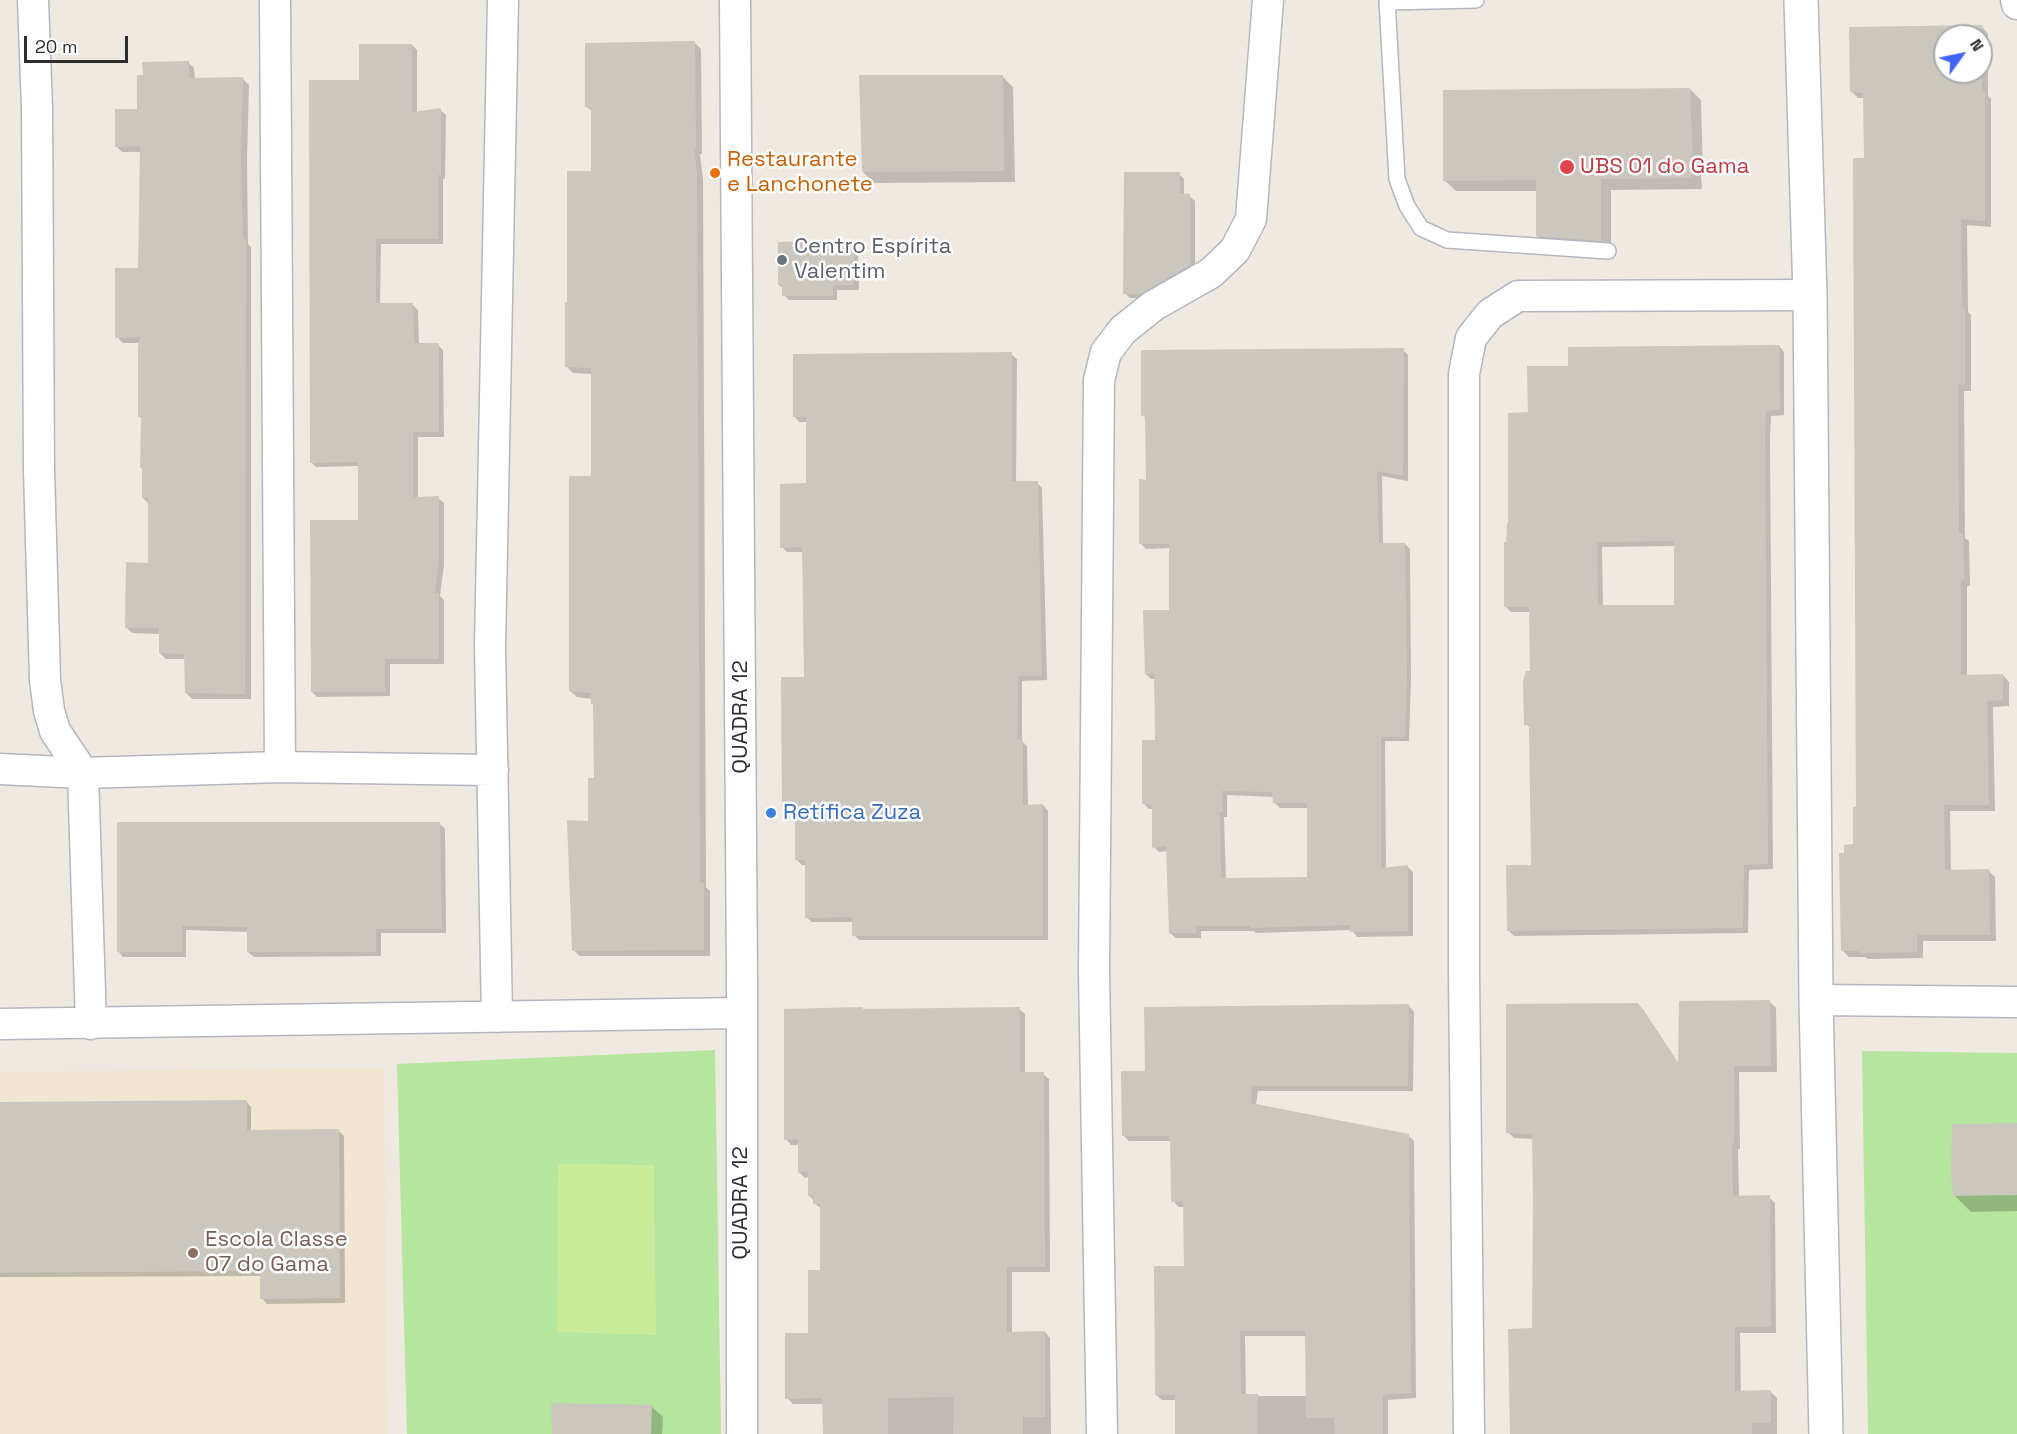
<!DOCTYPE html>
<html>
<head>
<meta charset="utf-8">
<style>
	body { margin:0 }
	#map { position:relative; width:2017px; height:1434px; overflow:hidden; background:#efe9e1; font-family:"Space Grotesk",sans-serif }
	canvas { display:block }
	.north { position:absolute; left:1933px; top:24px; width:60px; height:60px; box-sizing:border-box; background:#fff; border:2px solid #ababab; border-radius:50%; rotate:57deg; font-size:16px; font-weight:700; line-height:24px; text-align:center; color:#2e2e2e }
	.north::after { content:''; display:block; margin:auto; width:21px; height:27px; background:#4264fb; clip-path:polygon(50% 0,100% 100%,50% 72%,0 100%) }
	.scale { position:absolute; left:24px; top:36px; width:104px; height:27px; box-sizing:border-box; border:3px solid #2e2e2e; border-top:0; padding-left:8px; font-size:18px; line-height:21px; white-space:nowrap; color:#2e2e2e; -webkit-text-stroke:4px #fff; paint-order:stroke }
</style>
</head>
<body>
<div id="map">
<canvas width="2017" height="1434"></canvas>
<div class="north">N</div>
<div class="scale">20 m</div>
</div>
<script>
const g = document.querySelector('canvas').getContext('2d');
g.lineJoin = 'round';
function fill(path, color) { g.fillStyle = color; g.fill(path, 'evenodd'); }
function strokePath(path, color, width, dash) { g.strokeStyle = color; g.lineWidth = width; g.lineCap = dash ? 'butt' : 'round'; g.setLineDash(dash || []); g.stroke(path); }
function write(font, color, halo, rows, align = 'center') {
  g.font = font + ' "Space Grotesk",sans-serif'; g.lineWidth = 5; g.setLineDash([]); g.textBaseline = 'middle'; g.strokeStyle = halo; g.fillStyle = color; for (const [text, x, y, turn = 0] of rows) {
    g.save(); g.translate(x, y); g.rotate((+turn || 0) * Math.PI / 180); g.textAlign = isNaN(turn) ? turn : align; if (halo) g.strokeText(text, 0, 0); g.fillText(text, 0, 0); g.restore();
  }
}
const education = new Path2D(`
	M384 1068 387 1434H0V1072Z`);
const green = new Path2D(`
	M715 1050 721 1434H407L397 1064Z
	M1862 1051 2017 1053V1434H1868Z`);
const pitch = new Path2D(`
	M558 1164 654 1165 656 1335 557 1332Z`);
const shadow = new Path2D(`
	M1982 27 1988 34V96L1991 99V227L1967 225 1968 312 1971 315V391H1964L1965 538 1969 541 1970 586H1967V676L2003 675 2009 682V706L1993 707 1995 811H1950L1951 871H1989L1995 877 1996 941H1923V958L1868 959 1865 957H1849L1842 950 1845 855 1855 846 1858 808 1865 159V98H1858L1851 91V28ZM1945 36H1981V72H1945Z
	M695 43 701 49 702 154H700L703 180 706 887 710 891V956H580L573 950 595 780V706L592 699 577 697 570 691 593 478 592 374 573 373 566 366 569 304 593 173V112L587 107Z
	M412 45 417 50V113L440 110 446 115 445 179H443V244H381L380 305H413L418 310 419 345H438L443 350 444 437H418V498H438L444 503V565L440 596 444 600V664H390V696L317 697 312 692 359 522 360 466 316 467 311 462 361 81Z
	M188 62 194 68 195 79H243L249 85 247 159 248 244 251 247V699H192L186 693V659H166L160 653 161 634 132 633 126 627 150 564 149 504 143 498 144 470 141 468 142 419 139 416 141 343H123L117 337 140 269 142 152H122L116 146 139 111Z
	M1002 76 1013 87 1015 182 874 183 863 172Z
	M1690 89 1701 100 1703 176H1701L1702 189 1611 190V251L1548 247 1537 236V191H1456L1444 180Z
	M1179 174 1184 179V195L1189 196 1195 201V270L1147 298H1130L1125 293Z
	M822 245H853L858 250 859 290H837V300H789L784 295V289L779 285Z
	M1779 346 1784 352V415L1771 416 1770 438 1773 869 1749 870 1748 933 1514 936 1508 930 1533 867 1531 729 1526 724 1532 673 1531 612H1511L1505 606 1508 544 1529 414 1569 368ZM1676 546V606L1603 607 1602 547Z
	M1403 350 1408 355V481L1382 476 1383 544H1405L1410 549 1411 679 1409 741H1385L1386 869 1407 866 1413 872V936L1357 937 1352 930 1256 933 1254 931H1201V938H1176L1170 933 1168 851 1159 852 1154 847V809H1149L1143 803 1156 742V679H1151L1146 674 1170 611V548L1146 549 1141 544 1148 481 1147 419 1143 415ZM1227 795 1274 797 1275 803 1280 808H1309L1308 879H1226L1224 817H1227Z
	M1011 354 1017 359 1016 483H1037L1042 488 1047 680 1022 681V741L1027 746 1028 806 1043 805 1048 811V940H859L854 935V922H812L806 917V865H802L797 860 796 812H789L784 807 805 679 803 552H787L782 547 808 485 807 422H799L794 416Z
	M440 824 445 829 446 933H381V956L254 957 248 952V932L186 930V957H123L118 951Z
	M1770 1002 1776 1008 1777 1072H1739L1740 1149H1738L1739 1197H1769L1775 1203 1776 1333H1740L1741 1392 1770 1391 1777 1398V1434H1511L1533 1330 1534 1139 1514 1138 1508 1132 1638 1004 1644 1011 1679 1064Z
	M1409 1006 1414 1012 1413 1091H1258L1256 1105 1408 1135 1414 1141 1416 1398 1388 1400V1434H1177V1400H1162L1156 1395 1186 1267 1185 1207H1179L1173 1201 1172 1141H1129L1123 1135 1146 1073ZM1245 1336H1307L1308 1396H1246Z
	M1019 1009 1025 1014V1074H1043L1049 1079 1050 1272H1012V1333L1045 1332 1050 1338 1051 1434H824V1404H793L787 1398 810 1335 822 1271V1209L814 1203V1201L809 1195V1177L805 1178 800 1173 799 1145H791L786 1139Z
	M246 1101 251 1107V1132L339 1131 344 1136 345 1303 267 1304 262 1298V1276L0 1277V1103Z
	M2017 1125V1211L1971 1212 1954 1195Z
	M651 1406 663 1417 662 1434H553Z`);
const building = new Path2D(`
	M1982 25V91H1985V221L1961 219 1962 307H1965V385H1958L1959 533H1963L1964 580H1961V675L2003 674V700L1987 701 1989 805H1944L1945 870 1989 869 1990 935H1917V952L1860 953 1858 951H1841L1839 853H1844V845L1853 844V807H1856L1853 158H1864L1863 93 1850 92 1849 27ZM1945 36H1981V72H1945Z
	M695 41 696 148H694L697 172 700 883H704V950L572 951 567 820 588 821V778H594L593 704H591V693L569 691V476H591V368L565 367V302H567V171H591V108L585 107V43Z
	M359 44H412V112L441 108V175H438V239H376V303H413L414 343H439V432H413V497L439 496V559L435 593H439V659H385V692H311L310 520H358V462L310 463 309 80H359Z
	M189 61V78L243 77 241 152 243 239H246L245 694 185 693 184 654 159 653V628H125L126 562 148 563V498H142V468H140L141 417H138V347L140 337 115 338V268H138L140 146 115 147V109H137V75H143L142 62Z
	M859 75H1003L1004 171 862 172Z
	M1690 88 1693 165H1691V178L1601 179V241L1536 236V180L1443 181V90Z
	M1124 172H1180V193L1190 194V265L1141 294H1123Z
	M821 241V243L854 244V285H833V296H782V285H778V242Z
	M1779 345 1780 410 1766 411 1765 432 1768 864 1744 865 1743 928 1507 931 1506 865H1531L1529 725H1524L1523 681 1526 671H1530L1529 607H1504V542H1506L1507 523H1508V413L1528 412 1527 366H1568V347ZM1674 541V605H1598L1597 542Z
	M1404 348 1403 476 1377 471 1379 543H1405L1407 673 1405 737H1381V868L1408 865V931L1350 932V925L1250 928V926H1196V933H1169L1166 846 1152 848V805L1142 804V740H1155L1154 674H1145L1143 610H1169V544H1139V479L1146 480 1145 415 1141 416V350ZM1222 791 1272 792 1273 803H1307V877L1221 878 1220 812H1223Z
	M1012 352V481H1038L1042 676H1018L1017 740H1023V805L1043 804V936H852V917L805 918V860H795V808H782L781 677H804L802 547 780 548V484L806 483V417H793V354Z
	M117 822H440L442 929H376V952H247V927L182 926V952H117Z
	M1770 1000 1771 1066H1734V1143H1732L1733 1196 1770 1195 1771 1327H1735V1391L1771 1390V1423H1752V1434H1510L1508 1329 1532 1328 1533 1197 1532 1134 1506 1133V1004L1638 1003 1678 1063 1679 1001Z
	M1409 1004 1408 1086H1252L1251 1103 1409 1134 1411 1393 1383 1395V1434H1334V1418H1306L1305 1331H1240L1241 1394H1258V1434H1175V1395H1155L1154 1266H1184L1183 1201 1171 1202 1170 1136H1122L1121 1071H1145L1144 1007Z
	M863 1007V1009L1020 1007V1072H1044L1045 1267H1007V1332L1045 1331V1417H1023V1434H953L954 1397 888 1398V1434H823L822 1398 785 1399V1333H808V1270H820V1204H813V1196H808V1171L798 1173V1139L784 1140V1009Z
	M247 1100V1130L339 1129 340 1298 260 1299V1271L0 1273V1102Z
	M2017 1123V1195L1953 1196 1951 1173 1952 1124Z
	M551 1403 652 1405 651 1434H552Z`);
const lane = new Path2D(`
	M1387 0 1397 179 1407 206 1421 228 1447 240 1608 251
	M1387 2 1476 0`);
const street = new Path2D(`
	M33 0 37 108 39 470 45 680 49 711 55 731 83 773 91 1024
	M275 0 280 767
	M735 0 742 979V1434
	M2016 0 2017 4
	M0 769 83 773 280 767 493 770
	M1816 1000 2017 1002
	M497 1017 490 647 503 0
	M0 1024 741 1013
	M1102 1434 1094 971 1099 380 1106 352 1123 330 1153 306 1211 273 1235 250 1251 219 1268 0
	M1469 1434 1464 973V374L1471 338 1490 314 1518 296 1810 295`);
const secondary = new Path2D(`
	M1801 0 1810 295 1816 1000 1826 1434`);
const markers = [
	[1567,167,8,"#e0444e"],
	[715,173,6,"#e8710a"],
	[782,260,6,"#6b7280"],
	[771,813,6,"#3f7fe0"],
	[193,1253,6,"#8d6e63"]
];
const foodNames = [
	["Restaurante",727,160],
	["e Lanchonete",727,185]
];
const healthNames = [
	["UBS 01 do Gama",1580,167]
];
const worshipNames = [
	["Centro Espírita",794,247],
	["Valentim",794,272]
];
const streetNames = [
	["QUADRA 12",741,717,-90],
	["QUADRA 12",741,1203,-90]
];
const shopNames = [
	["Retífica Zuza",783,813]
];
const educationNames = [
	["Escola Classe",205,1240],
	["07 do Gama",205,1265]
];
fill(education, '#f0e6d1');
fill(green, '#b6e59e');
fill(pitch, '#c9ec9a');
fill(shadow, '#0003');
fill(building, '#cbc7bf');
strokePath(lane, '#b4b7c1', 18);
strokePath(street, '#b4b7c1', 33);
strokePath(secondary, '#b4b7c1', 36);
strokePath(lane, '#fff', 15);
strokePath(street, '#fff', 30);
strokePath(secondary, '#fff', 33);
for (const [x, y, r, color] of markers) { const dot = new Path2D(); dot.arc(x, y, r, 0, 2 * Math.PI); g.fillStyle = color; g.fill(dot); strokePath(dot, '#fff', 2); }
write('22px', '#c56008', '#fff', foodNames, 'left');
write('22px', '#be3a42', '#fff', healthNames, 'left');
write('22px', '#5b616d', '#fff', worshipNames, 'left');
write('22px', '#2e2e2e', '#fff', streetNames);
write('22px', '#366cbe', '#fff', shopNames, 'left');
write('22px', '#785e54', '#fff', educationNames, 'left');
</script>
</body>
</html>
